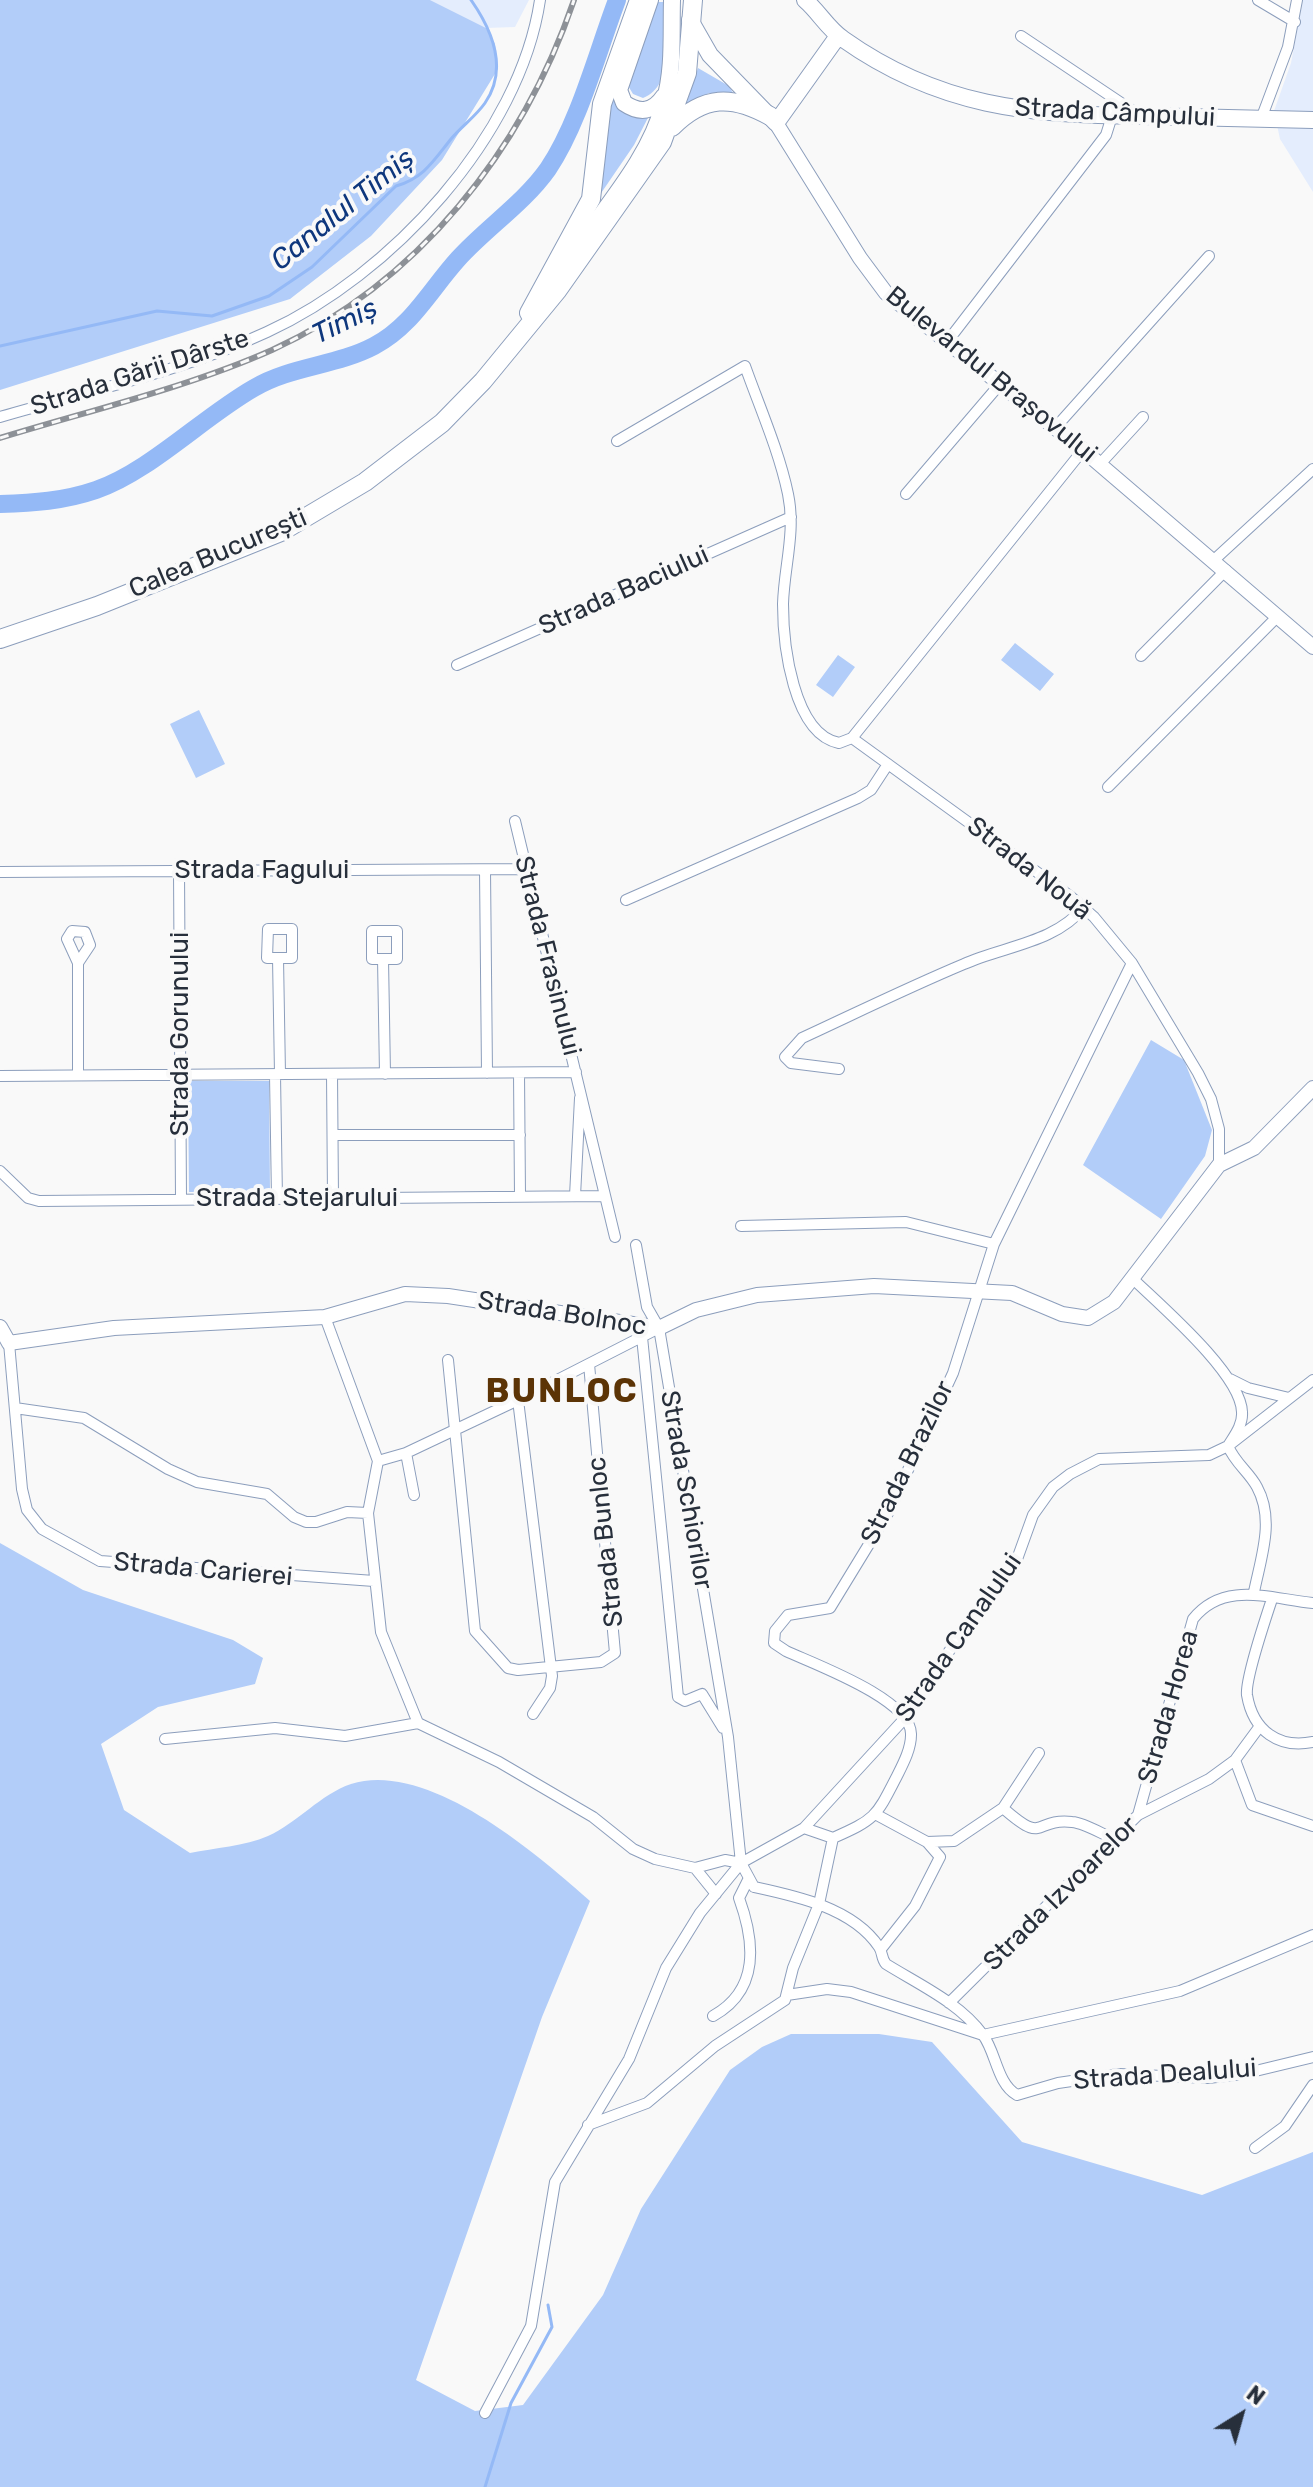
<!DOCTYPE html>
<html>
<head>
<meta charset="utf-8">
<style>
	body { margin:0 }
	#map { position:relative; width:1313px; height:2487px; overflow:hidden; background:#f9f9f9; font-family:Rubik,sans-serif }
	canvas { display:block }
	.north { position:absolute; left:1201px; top:2375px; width:80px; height:80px; -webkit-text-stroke:6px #f9f9f9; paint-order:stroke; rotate:37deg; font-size:22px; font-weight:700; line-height:32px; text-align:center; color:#272f3b }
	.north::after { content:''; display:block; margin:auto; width:28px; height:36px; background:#272f3b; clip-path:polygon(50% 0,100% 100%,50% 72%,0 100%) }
</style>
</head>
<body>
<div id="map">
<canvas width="1313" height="2487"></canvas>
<div class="north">N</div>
</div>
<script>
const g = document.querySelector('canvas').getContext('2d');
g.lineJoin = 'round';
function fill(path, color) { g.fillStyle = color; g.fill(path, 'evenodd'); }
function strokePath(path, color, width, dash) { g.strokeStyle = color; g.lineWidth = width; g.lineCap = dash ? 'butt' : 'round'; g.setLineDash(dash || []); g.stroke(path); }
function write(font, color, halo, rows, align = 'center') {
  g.font = font + ' Rubik,sans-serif'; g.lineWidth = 8; g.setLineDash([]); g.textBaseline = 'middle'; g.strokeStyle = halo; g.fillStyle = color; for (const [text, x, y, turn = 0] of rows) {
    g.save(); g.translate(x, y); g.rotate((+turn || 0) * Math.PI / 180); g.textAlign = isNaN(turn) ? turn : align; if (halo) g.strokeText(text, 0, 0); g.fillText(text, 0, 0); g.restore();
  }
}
const built = new Path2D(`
	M430 0H529L515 27 486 28Z
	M1303 0H1313V192L1280 139 1274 111 1291 63Z`);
const green = new Path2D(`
	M0 0H430L486 28 495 44 498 69 442 160 371 236 290 299 0 390Z
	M657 2H664C666 29 676 86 643 98L633 94 627 84Z
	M698 68 729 86 733 93H709L686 105Z
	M612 92 652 110 634 145 595 202Z
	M1015 643 1054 674 1040 691 1001 660Z
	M838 655 855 667 833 697 816 685Z
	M199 710 225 764 196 778 170 724Z
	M1151 1040 1184 1060 1212 1130 1205 1156 1161 1219 1083 1165Z
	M188 1081H269L270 1192H189Z
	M0 1543 83 1590 233 1640 263 1658 255 1684 158 1707 101 1744 124 1810 190 1853C214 1848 245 1846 268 1836 297 1823 321 1794 351 1784 428 1760 536 1853 590 1901L542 2017 416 2380 475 2411 523 2405 603 2295 641 2209 730 2070 762 2047 791 2034H879L932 2042 1022 2142 1202 2195 1313 2152V2487H0Z`);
const stream = new Path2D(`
	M0 346 157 311 212 316 269 296 312 267 396 186C424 178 434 160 451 139 462 126 476 116 485 103 509 68 492 30 471 0
	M485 2487 511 2403 552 2327 548 2305`);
const river = new Path2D(`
	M0 504C33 503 64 501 96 490 149 472 203 417 254 388 291 366 336 366 374 346 412 326 430 290 458 259 486 228 524 203 548 169 579 123 597 53 617 0`);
const street = new Path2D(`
	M1258 0 1295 22
	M1021 36 1139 115
	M1261 119 1288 47 1297 0
	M947 342 1106 135 1112 116
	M0 417C89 391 183 371 267 332 390 276 520 136 540 0
	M1055 428 1209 256
	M617 441 745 366C760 408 779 451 788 494 796 532 784 567 783 604 783 644 793 734 839 743L852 738 1083 450
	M1100 464 1143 417
	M906 494 1000 384
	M1214 560 1313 469
	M1141 656 1226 570
	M457 665 791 517
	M852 738 1070 896 1094 917 1132 963 1198 1073 1211 1099 1219 1129V1165
	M1108 787 1278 616
	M515 821 615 1237
	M179 870 181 1199
	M485 870 487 1073
	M0 872 524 869
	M626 900 858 798 871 790 888 764
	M278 958H267L268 929H292V958H278L280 1074
	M383 959H372V931H397V959H383L385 1074
	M78 963 67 939 72 931 85 932 90 945 78 963V1075
	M839 1069 791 1063 785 1057 802 1038C856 1013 909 987 964 964 1004 946 1055 943 1084 907
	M519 1073 520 1196
	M332 1074 333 1198
	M275 1075 277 1199
	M0 1076 576 1072
	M333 1135H520
	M0 1171 28 1198 39 1201 605 1196
	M575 1196 580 1098
	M741 1226 906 1222 994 1244
	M636 1245 647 1307 659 1328 728 1737 741 1863 754 1887C796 1896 853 1908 879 1947 883 1953 881 1958 886 1964 918 1984 960 2003 983 2035 996 2052 997 2084 1017 2095L1058 2083 1119 2074 1208 2078 1243 2074 1313 2057
	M1132 1278C1160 1305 1241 1374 1242 1412 1243 1425 1234 1436 1228 1446 1235 1463 1249 1472 1257 1487 1275 1520 1261 1557 1254 1592
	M325 1317 378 1461
	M642 1337 678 1697 685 1701 702 1694 723 1728
	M9 1343 22 1489 27 1510 42 1529 100 1561 374 1581
	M448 1360 475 1631 508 1668 518 1670 601 1662 615 1653 589 1364
	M1230 1379 1248 1388 1289 1398
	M518 1400 552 1676 550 1688 533 1714
	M15 1408 84 1418 168 1469 197 1482 267 1494 294 1517 306 1522H316L347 1512 368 1513
	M406 1453 414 1495
	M378 1461 368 1513 381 1632 418 1723 499 1762 593 1817 633 1849 655 1859 695 1868 725 1860 741 1863
	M378 1461 406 1453 518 1400 659 1328
	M1272 1599C1266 1617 1245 1680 1247 1695 1253 1731 1279 1749 1313 1742
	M165 1739 275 1728 345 1736 418 1723
	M1235 1760 1252 1805 1313 1826
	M1003 1808 1039 1753
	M877 1815 927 1842 940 1857 915 1906 881 1949
	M1138 1815 1193 1619C1224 1580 1271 1599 1313 1603
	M804 1828 833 1838C876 1819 876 1817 897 1776 903 1764 911 1749 911 1735 913 1700 814 1664 786 1651L774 1643 775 1631 788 1615 830 1608 888 1513 953 1373 994 1244 1132 963
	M927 1842 954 1841 1003 1808C1046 1846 1032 1818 1072 1822 1085 1823 1102 1834 1114 1839
	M695 1868 716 1894
	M787 1995 827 1989 851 1992 983 2035 1180 1991 1313 1935
	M949 2003 1138 1815 1209 1779 1235 1760 1260 1726
	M713 2016C760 1990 755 1942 739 1898L748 1880
	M588 2125 647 2103 715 2046 785 2000 793 1968 819 1904 833 1838
	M1255 2148 1285 2126 1313 2085
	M485 2413 531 2326 555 2182 629 2059 666 1968 700 1913 741 1863 804 1828 906 1717 967 1624 1016 1562 1033 1515 1053 1487 1070 1474 1099 1459 1209 1455 1228 1446 1313 1380`);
const secondary = new Path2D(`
	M776 123 860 258 886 293 1083 450 1313 647
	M0 1327 9 1343 114 1328 325 1317 405 1294 448 1296 659 1328 696 1310 757 1295 874 1286 1012 1293 1062 1314 1088 1318 1114 1302 1219 1165 1254 1148 1313 1088`);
const primary = new Path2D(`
	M650 0 619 90 624 103C640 114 653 112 664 96
	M805 0C819 12 828 29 843 39 939 107 1029 115 1143 116 1200 117 1256 119 1313 120
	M690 20 710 55 776 123 838 36
	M569 260C601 211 649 161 664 103 674 69 671 35 672 0`);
const highway = new Path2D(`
	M672 127C704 95 732 95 770 116
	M529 313 591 199 602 104 639 0
	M0 639 97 606 281 532 365 482 442 423 483 381 557 291 662 142 687 73 693 0`);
const rail = new Path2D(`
	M0 438C88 411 189 387 272 350 418 283 523 150 574 0`);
const streetNames = [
	["Strada Câmpului",1115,113,3],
	["Strada Gării Dârste",140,373,-18],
	["Bulevardul Brașovului",991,375,39],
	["Calea București",218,554,-23],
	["Strada Baciului",624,591,-24],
	["Strada Nouă",1029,869,38],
	["Strada Fagului",262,870],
	["Strada Frasinului",547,956,76],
	["Strada Gorunului",180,1034,-90],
	["Strada Stejarului",297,1198],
	["Strada Bolnoc",562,1314,9],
	["Strada Brazilor",908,1463,-64],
	["Strada Schiorilor",686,1490,80],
	["Strada Bunloc",606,1542,-96],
	["Strada Carierei",203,1570,5],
	["Strada Canalului",959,1638,-55],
	["Strada Horea",1169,1707,-74],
	["Strada Izvoarelor",1061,1894,-45],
	["Strada Dealului",1165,2075,-4]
];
const waterNames = [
	["Canalul Timiș",343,210,-39],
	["Timiș",345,322,-26]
];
const districtNames = [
	["BUNLOC",562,1392]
];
fill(built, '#e4edfd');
fill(green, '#b2cdf9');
strokePath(stream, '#94b9f6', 3);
strokePath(river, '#94b9f6', 18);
strokePath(street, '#8c9ebc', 12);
strokePath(secondary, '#8c9ebc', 16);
strokePath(primary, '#8c9ebc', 18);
strokePath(highway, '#8c9ebc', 20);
strokePath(street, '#fff', 10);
strokePath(secondary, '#fff', 14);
strokePath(primary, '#fff', 16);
strokePath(highway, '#fff', 18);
strokePath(rail, '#8d9197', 6);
strokePath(rail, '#f9f9f9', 3, [9]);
write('26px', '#272f3b', '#f9f9f9', streetNames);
write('italic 28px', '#0e377d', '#f9f9f9', waterNames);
g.letterSpacing = '2px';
write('bold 34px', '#5c3406', '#f9f9f9', districtNames);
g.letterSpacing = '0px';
</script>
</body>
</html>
